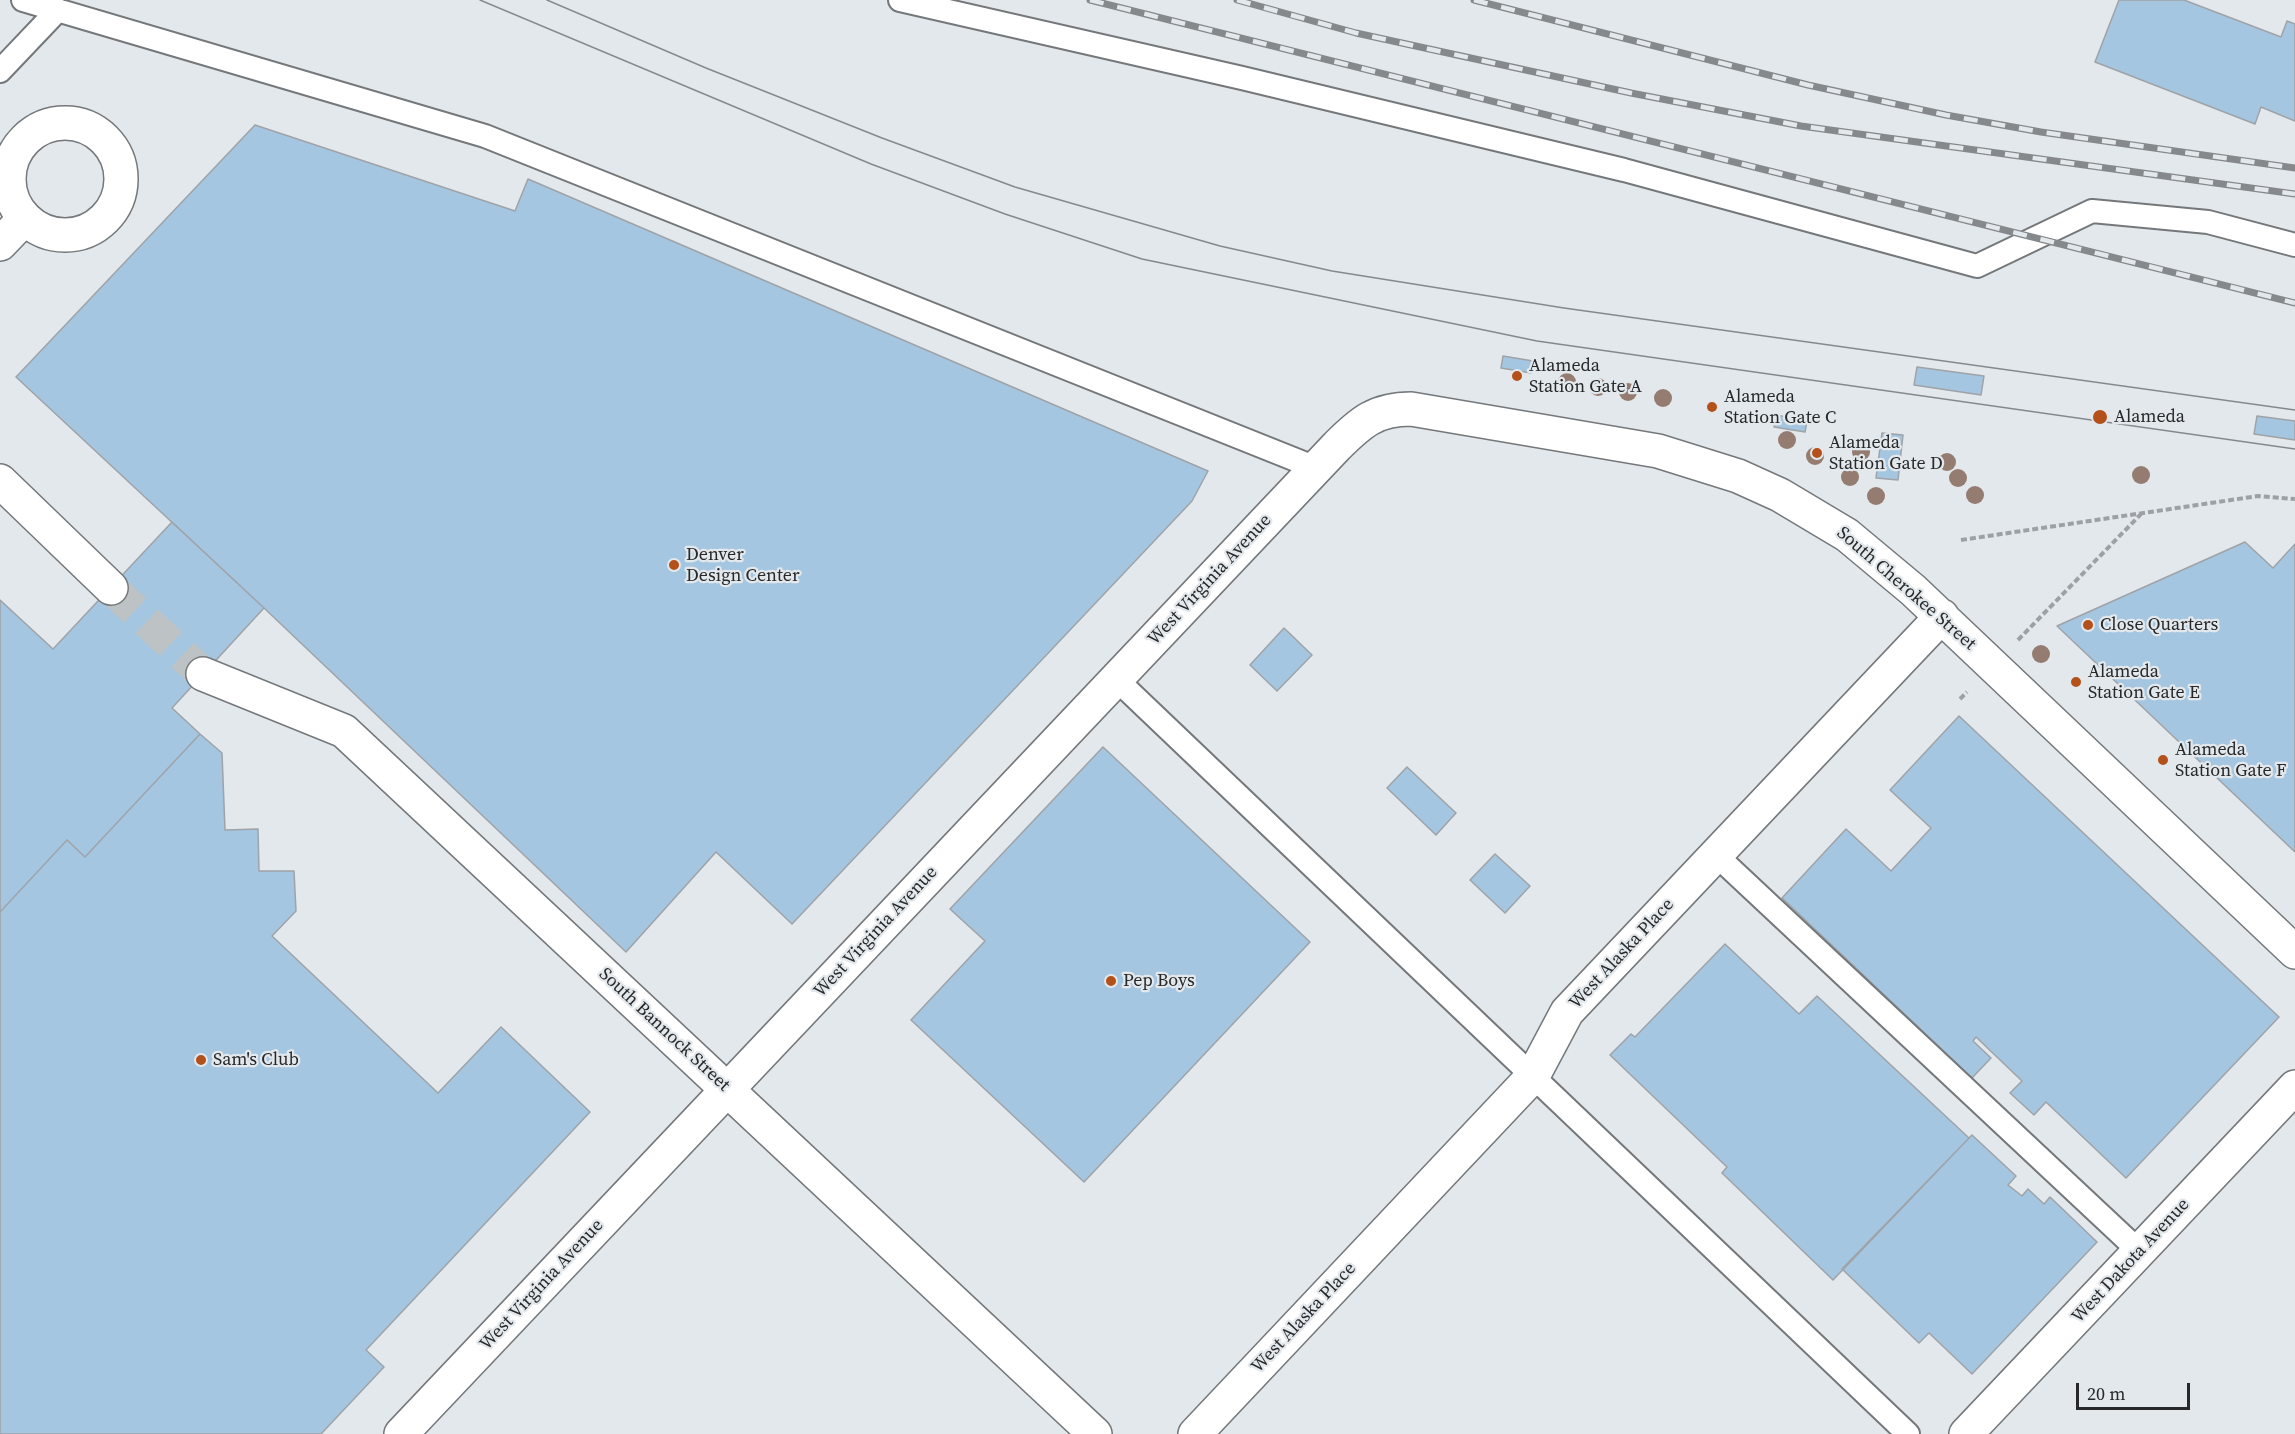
<!DOCTYPE html>
<html>
<head>
<meta charset="utf-8">
<style>
	body { margin:0 }
	#map { position:relative; width:2295px; height:1434px; overflow:hidden; background:#e3e8ec; font-family:"Source Serif 4",serif }
	canvas { display:block }
	.scale { position:absolute; left:2076px; top:1383px; width:114px; height:27px; box-sizing:border-box; border:3px solid #26282a; border-top:0; padding-left:8px; font-size:18px; line-height:21px; white-space:nowrap; color:#26282a; -webkit-text-stroke:4px #e3e8ec; paint-order:stroke }
</style>
</head>
<body>
<div id="map">
<canvas width="2295" height="1434"></canvas>
<div class="scale">20 m</div>
</div>
<script>
const g = document.querySelector('canvas').getContext('2d');
g.lineJoin = 'round';
function fill(path, color) { g.fillStyle = color; g.fill(path, 'evenodd'); }
function strokePath(path, color, width, dash) { g.strokeStyle = color; g.lineWidth = width; g.lineCap = dash ? 'butt' : 'round'; g.setLineDash(dash || []); g.stroke(path); }
function write(font, color, halo, rows, align = 'center') {
  g.font = font + ' "Source Serif 4",serif'; g.lineWidth = 4.5; g.setLineDash([]); g.textBaseline = 'middle'; g.strokeStyle = halo; g.fillStyle = color; for (const [text, x, y, turn = 0] of rows) {
    g.save(); g.translate(x, y); g.rotate((+turn || 0) * Math.PI / 180); g.textAlign = isNaN(turn) ? turn : align; if (halo) g.strokeText(text, 0, 0); g.fillText(text, 0, 0); g.restore();
  }
}
const building = new Path2D(`
	M2119 0H2184L2281 37 2287 21 2295 24V121L2261 107 2255 124 2095 62Z
	M255 125 515 211 528 179 1208 471 1192 501 792 924 716 852 626 952 264 608 16 377Z
	M1503 356 1533 361 1531 373 1501 368Z
	M1917 367 1984 376 1981 395 1914 385Z
	M1776 415 1807 421 1805 432 1774 427Z
	M2257 416 2295 421V440L2254 434Z
	M1882 433 1903 435 1898 480 1876 478Z
	M172 522 264 608 172 708 200 734 85 857 67 840 0 912V600L53 649Z
	M2245 542 2273 568 2295 544V852L2057 626Z
	M1284 628 1312 655 1277 691 1250 665Z
	M1959 716 2279 1017 2126 1178 2046 1102 2034 1115 2010 1093 2022 1081 1976 1037 1973 1041 1991 1058 1972 1078 1782 898 1846 829 1891 871 1931 828 1890 790Z
	M200 734 222 753 225 830 258 829 259 871H294L296 911 272 936 438 1093 501 1027 590 1112 366 1350 384 1367 321 1434H0V912L67 840 85 857Z
	M1103 747 1310 942 1084 1182 911 1020 985 941 950 909Z
	M1407 767 1456 813 1436 835 1387 788Z
	M1495 854 1530 886 1505 913 1470 880Z
	M1725 944 1799 1014 1817 996 1969 1138 1833 1280 1722 1173 1727 1167 1610 1055 1631 1034 1635 1037Z
	M1972 1135 2016 1176 2008 1185 2022 1196 2028 1189 2044 1204 2050 1197 2097 1242 1972 1374 1929 1333 1919 1343 1842 1269Z`);
const streetTunnel = new Path2D(`
	M111 588 203 674`);
const path = new Path2D(`
	M1961 540 2258 496 2295 499
	M2018 640 2142 513
	M1960 699 1967 692`);
const lane = new Path2D(`
	M23 0 485 136 1316 468
	M900 0 1242 78 1624 170 1977 266 2092 211 2208 222 2295 245
	M0 71 58 10
	M1116 679 1908 1434
	M1716 855 2139 1251`);
const street = new Path2D(`
	M9 179a56 56 0 1 1 112 0a56 56 0 1 1-112 0Z
	M0 244 24 219
	M0 481 111 588
	M203 674 344 731 1095 1434
	M401 1434 1337 446C1361 422 1376 409 1411 409L1658 451 1738 476 1780 495 1847 535 1913 590 2295 952
	M1195 1434 1533 1076 1567 1012 1942 616
	M1966 1434 2295 1087`);
const tram = new Path2D(`
	M480 0 871 164 1005 214 1142 259 1537 341 2295 449
	M547 0 706 68 882 138 1015 187 1220 246 1332 271 1564 308 2295 410`);
const rail = new Path2D(`
	M1090 0 2295 303
	M1237 0 1356 33 1631 93 1801 126 2295 194
	M1474 0 1808 85 1946 115 2041 132 2295 168`);
const trees = [
	[1567,382],
	[1598,387],
	[1628,392],
	[1663,398],
	[1787,440],
	[1861,452],
	[1815,456],
	[1947,462],
	[2141,475],
	[1850,477],
	[1958,478],
	[1975,495],
	[1876,496],
	[2041,654]
];
const markers = [
	[1517,376,6,"#b45019"],
	[1712,407,6,"#b45019"],
	[2100,417,8,"#b45019"],
	[1817,453,6,"#b45019"],
	[674,565,6,"#b45019"],
	[2088,625,6,"#b45019"],
	[2076,682,6,"#b45019"],
	[2163,760,6,"#b45019"],
	[1111,981,6,"#b45019"],
	[201,1060,6,"#b45019"]
];
const poiNames = [
	["Alameda",1529,366],
	["Station Gate A",1529,387],
	["Alameda",1724,397],
	["Station Gate C",1724,418],
	["Alameda",2114,417],
	["Alameda",1829,443],
	["Station Gate D",1829,464],
	["Denver",686,555],
	["Design Center",686,576],
	["Close Quarters",2100,625],
	["Alameda",2088,672],
	["Station Gate E",2088,693],
	["Alameda",2175,750],
	["Station Gate F",2175,771],
	["Pep Boys",1123,981],
	["Sam's Club",213,1060]
];
const streetNames = [
	["West Virginia Avenue",1210,580,-47],
	["South Cherokee Street",1906,589,41],
	["West Virginia Avenue",876,932,-47],
	["West Alaska Place",1622,954,-47],
	["South Bannock Street",664,1030,43],
	["West Dakota Avenue",2131,1261,-47],
	["West Virginia Avenue",542,1285,-47],
	["West Alaska Place",1304,1318,-47]
];
fill(building, '#a5c6e1');
strokePath(building, '#9fa3a7', 1.5);
strokePath(streetTunnel, '#bdc2c5', 33, [33, 16]);
strokePath(lane, '#74787b', 26);
strokePath(street, '#74787b', 36);
strokePath(path, '#9da1a4', 4, [6, 3]);
strokePath(lane, '#fff', 22);
strokePath(street, '#fff', 33);
strokePath(tram, '#86898c', 1.5);
strokePath(rail, '#86898c', 7);
strokePath(rail, '#e3e8ec', 4.5, [14]);
g.fillStyle = '#957c70';
for (const [x, y] of trees) { g.beginPath(); g.arc(x, y, 9, 0, 2 * Math.PI); g.fill(); }
for (const [x, y, r, color] of markers) { const dot = new Path2D(); dot.arc(x, y, r, 0, 2 * Math.PI); g.fillStyle = color; g.fill(dot); strokePath(dot, '#e3e8ec', 2); }
write('18px', '#26282a', '#e3e8ec', poiNames, 'left');
write('18px', '#26282a', '#e3e8ec', streetNames);
</script>
</body>
</html>
